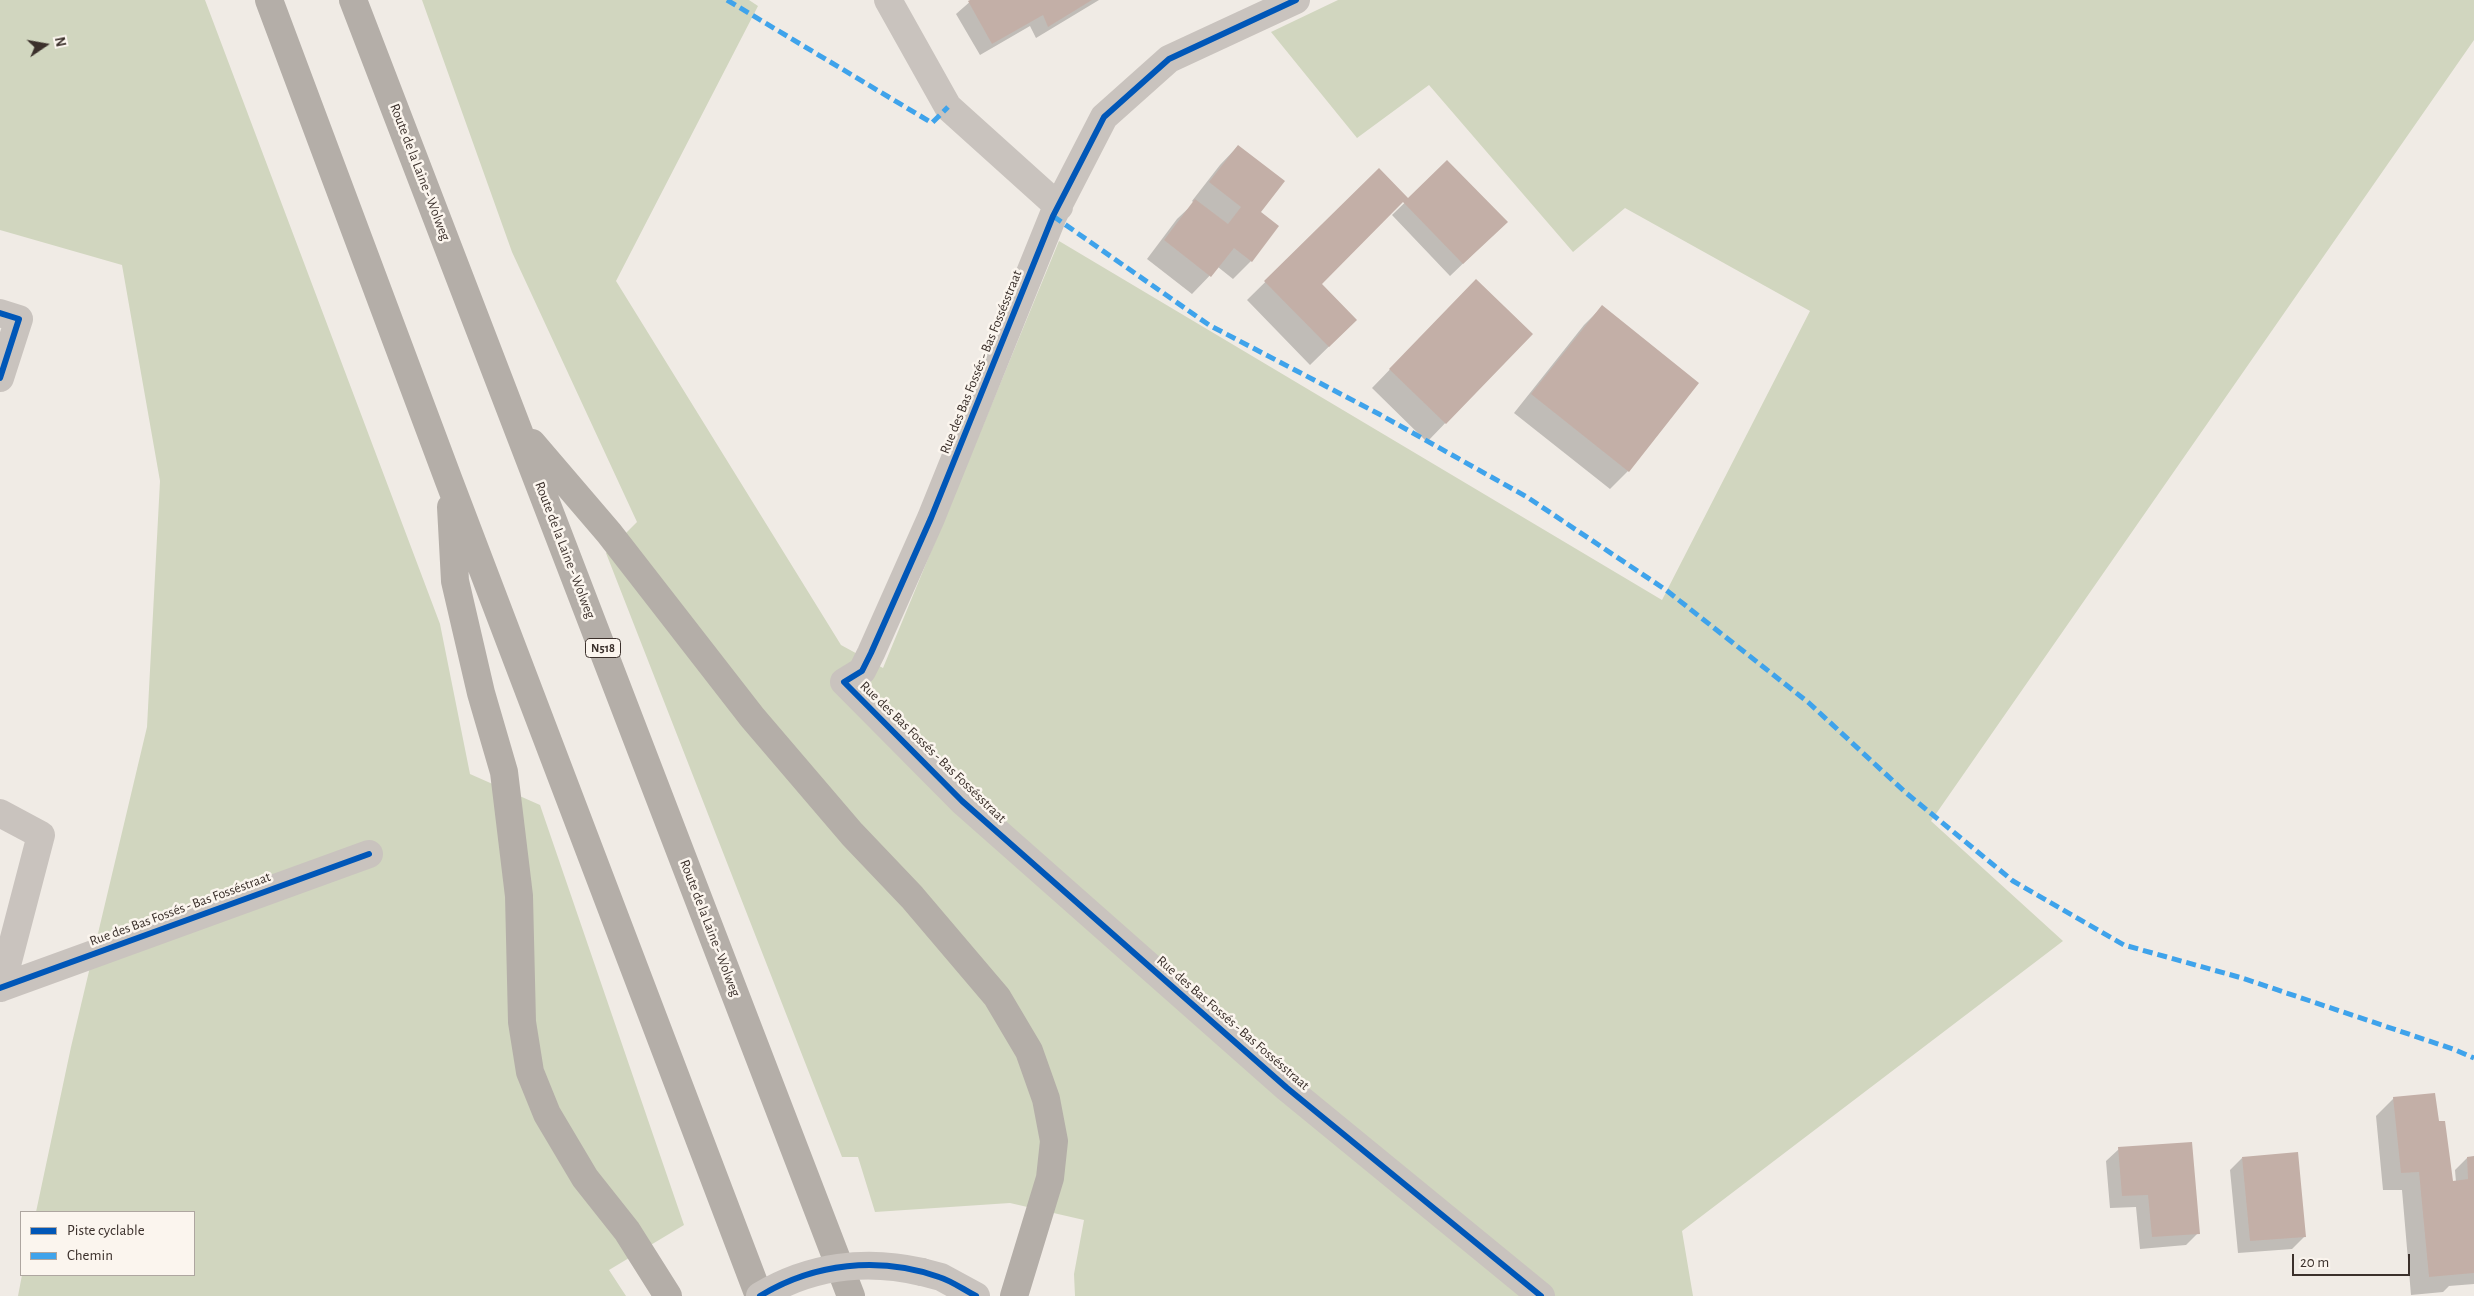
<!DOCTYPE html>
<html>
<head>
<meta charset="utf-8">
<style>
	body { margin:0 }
	#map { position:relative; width:2474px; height:1296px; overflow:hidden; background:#f0ebe5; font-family:"Alegreya Sans",sans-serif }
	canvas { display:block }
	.legend { position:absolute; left:20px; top:1211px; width:175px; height:65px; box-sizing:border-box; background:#fbf5ee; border:1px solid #aea6a0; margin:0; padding:6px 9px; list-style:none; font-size:15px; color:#3b302b }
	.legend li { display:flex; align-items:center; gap:10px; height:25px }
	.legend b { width:25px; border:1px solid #aea6a0 }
	.north { position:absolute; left:20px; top:20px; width:50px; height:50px; -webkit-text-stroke:4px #fbf5ee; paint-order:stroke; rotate:78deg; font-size:14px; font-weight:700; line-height:20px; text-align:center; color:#3b302b }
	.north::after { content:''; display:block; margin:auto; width:18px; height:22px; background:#3b302b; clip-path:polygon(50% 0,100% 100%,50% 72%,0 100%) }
	.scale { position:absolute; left:2292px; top:1254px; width:118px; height:22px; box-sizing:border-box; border:2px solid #3b302b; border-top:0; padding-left:6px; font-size:15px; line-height:18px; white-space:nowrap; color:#3b302b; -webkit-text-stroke:4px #fbf5ee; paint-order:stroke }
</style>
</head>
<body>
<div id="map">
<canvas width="2474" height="1296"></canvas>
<ul class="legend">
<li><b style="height:6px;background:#0057b8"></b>Piste cyclable</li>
<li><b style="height:6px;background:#3fa3eb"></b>Chemin</li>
</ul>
<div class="north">N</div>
<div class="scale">20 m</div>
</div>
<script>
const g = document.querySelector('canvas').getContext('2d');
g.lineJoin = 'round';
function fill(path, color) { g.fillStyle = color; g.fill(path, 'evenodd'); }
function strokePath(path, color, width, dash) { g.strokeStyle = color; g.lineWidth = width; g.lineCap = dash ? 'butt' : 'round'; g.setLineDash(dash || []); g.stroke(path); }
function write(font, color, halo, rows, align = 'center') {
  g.font = font + ' "Alegreya Sans",sans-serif'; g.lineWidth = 5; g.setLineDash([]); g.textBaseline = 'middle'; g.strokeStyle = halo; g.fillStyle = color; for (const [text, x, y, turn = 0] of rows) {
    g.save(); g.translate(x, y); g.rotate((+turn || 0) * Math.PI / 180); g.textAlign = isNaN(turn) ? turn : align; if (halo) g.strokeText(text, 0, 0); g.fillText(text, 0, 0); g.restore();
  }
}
const green = new Path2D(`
	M0 0H205L440 624 470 774 540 805 684 1225 609 1270 626 1296H18L22 1275H194V1212H36L71 1047 147 727 160 481 122 265 0 230Z
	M422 0H749L758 6 616 281 841 645 883 668 1059 241 1662 600 1810 311 1625 208 1573 252 1429 85 1357 138 1271 32 1338 0H2474V40L1931 821 2063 941 1682 1231 1693 1296H1075L1074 1274 1084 1220 1010 1203 875 1212 858 1157H842L606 553 637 522 512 252Z`);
const shadow = new Path2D(`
	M972 0H1099L1036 38 1030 26 980 55 956 14Z
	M1238 146 1251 261 1233 279 1218 267 1192 294 1147 259 1177 219 1194 203 1192 201 1220 165Z
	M1447 162 1494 234 1450 276 1392 215Z
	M1379 170 1320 284 1356 320 1310 365 1247 300Z
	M1458 299 1531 334 1427 442 1372 388Z
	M1602 307 1697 383 1628 471 1610 489 1514 413 1584 325Z
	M2394 1098 2438 1123 2451 1184 2456 1182 2455 1170 2467 1158 2474 1157V1284L2449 1286 2443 1292 2411 1295 2402 1190H2383L2376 1116Z
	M2119 1149 2198 1233 2186 1245 2140 1249 2136 1207 2110 1208 2106 1161Z
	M2242 1158 2305 1236 2292 1249 2238 1253 2230 1170Z`);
const building = new Path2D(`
	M970 0H1092L1048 27 1043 15 992 44 968 1Z
	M1238 145 1285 181 1261 212 1279 226 1252 262 1234 248 1211 277 1164 240 1195 199 1228 224 1241 207 1209 182Z
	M1447 160 1508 222 1463 264 1403 202 1322 284 1357 320 1329 347 1264 281 1379 168 1408 198Z
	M1476 279 1533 334 1446 424 1389 369Z
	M1602 305 1699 383 1629 472 1531 394Z
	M2435 1093 2439 1121H2445L2453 1181 2468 1179 2467 1157 2474 1156V1273L2429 1277 2419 1172 2401 1173 2393 1097Z
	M2192 1142 2200 1234 2152 1237 2148 1195 2122 1196 2118 1147Z
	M2298 1152 2306 1237 2250 1241 2242 1157Z`);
const minor = new Path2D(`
	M888 0 948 107 1059 207
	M1296 0 1169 59 1104 117 1053 216 931 518 871 653 862 671 844 682 962 801 1287 1088 1541 1296
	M0 313 19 319 0 378
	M0 813 41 835 1 988
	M0 988 369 854`);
const tertiary = new Path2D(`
	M922 1272 941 1277 976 1296`);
const trunk = new Path2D(`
	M269 0 449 481 759 1296
	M353 0 851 1296
	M532 443 609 533 752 717 852 834 912 897 997 997 1029 1051 1046 1099 1054 1141 1050 1178 1014 1296
	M451 507 455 581 481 693 504 772 519 896 522 1022 530 1072 547 1114 585 1178 627 1231 668 1296`);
const tertiaryBridge = new Path2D(`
	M760 1296C810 1266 866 1259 922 1272`);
const quiet = new Path2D(`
	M727 0 932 123 948 107
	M1053 216 1209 325 1379 414 1527 497 1666 590 1809 703 1905 792 2013 881 2124 945 2242 978 2453 1049 2474 1058`);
const cycleway = new Path2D(`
	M1296 0 1169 59 1104 117 1053 216 931 518 871 653 862 671 844 682 962 801 1287 1088 1541 1296
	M0 313 19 319 0 378
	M0 988 369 854
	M760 1296C814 1263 879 1256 939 1277 952 1281 964 1290 976 1296`);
const shields = [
	[603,648,35]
];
const shieldNames = [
	["N518",603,648]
];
const streetNames = [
	["Route de la Laine - Wolweg",420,172,69],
	["Rue des Bas Fossés - Bas Fossésstraat",981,362,-68],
	["Route de la Laine - Wolweg",565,550,69],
	["Rue des Bas Fossés - Bas Fossésstraat",933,752,44],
	["Rue des Bas Fossés - Bas Fosséstraat",180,909,-20],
	["Route de la Laine - Wolweg",710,928,69],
	["Rue des Bas Fossés - Bas Fossésstraat",1233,1023,41]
];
fill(green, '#d1d6bf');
fill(shadow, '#0003');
fill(building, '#c3afa7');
strokePath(minor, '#c9c3be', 28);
strokePath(tertiary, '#c9c3be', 28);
strokePath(trunk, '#b4aea8', 28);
strokePath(tertiaryBridge, '#c9c3be', 28);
strokePath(quiet, '#3fa3eb', 5, [10, 5]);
strokePath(cycleway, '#0057b8', 6);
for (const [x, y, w] of shields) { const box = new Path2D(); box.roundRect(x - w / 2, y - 9.5, w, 19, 4); g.fillStyle = '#fbf5ee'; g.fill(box); strokePath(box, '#3b302b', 1); }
write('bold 12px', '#3b302b', null, shieldNames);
write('14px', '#3b302b', '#fbf5ee', streetNames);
</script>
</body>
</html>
